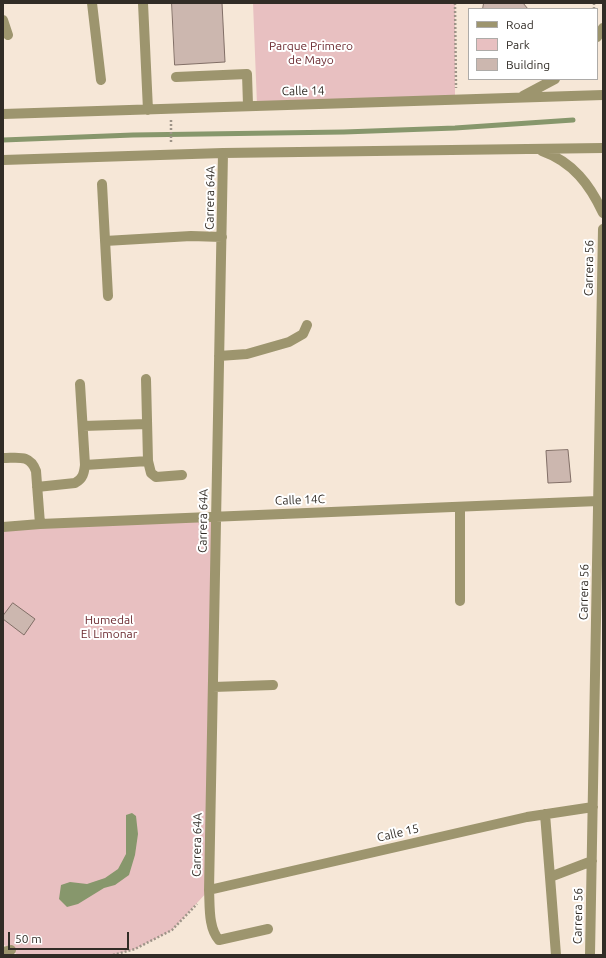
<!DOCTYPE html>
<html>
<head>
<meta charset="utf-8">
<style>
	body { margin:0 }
	#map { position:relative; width:606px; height:958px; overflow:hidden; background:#f6e7d7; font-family:Ubuntu,sans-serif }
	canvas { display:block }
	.frame { position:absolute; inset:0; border:4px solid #312c26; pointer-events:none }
	.legend { position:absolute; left:468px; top:8px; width:130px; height:72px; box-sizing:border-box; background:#fff; border:1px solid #adaba8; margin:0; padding:5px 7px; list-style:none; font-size:12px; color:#312c26 }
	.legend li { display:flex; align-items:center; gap:8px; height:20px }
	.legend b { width:20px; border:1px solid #adaba8 }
	.scale { position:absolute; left:8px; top:932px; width:121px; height:18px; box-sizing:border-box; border:2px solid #312c26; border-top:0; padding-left:5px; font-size:12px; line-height:14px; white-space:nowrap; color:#312c26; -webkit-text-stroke:3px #fff; paint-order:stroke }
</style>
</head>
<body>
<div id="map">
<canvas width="606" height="958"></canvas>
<div class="frame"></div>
<ul class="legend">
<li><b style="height:5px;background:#9d956e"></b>Road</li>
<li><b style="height:11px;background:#e8c0c1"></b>Park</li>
<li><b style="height:11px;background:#ccb7af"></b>Building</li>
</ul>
<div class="scale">50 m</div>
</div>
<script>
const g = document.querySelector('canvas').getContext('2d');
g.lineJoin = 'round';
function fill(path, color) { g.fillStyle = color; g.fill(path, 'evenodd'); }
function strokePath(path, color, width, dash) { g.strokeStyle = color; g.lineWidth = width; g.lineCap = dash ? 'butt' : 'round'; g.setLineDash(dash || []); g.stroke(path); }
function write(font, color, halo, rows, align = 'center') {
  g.font = font + ' Ubuntu,sans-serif'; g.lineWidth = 4; g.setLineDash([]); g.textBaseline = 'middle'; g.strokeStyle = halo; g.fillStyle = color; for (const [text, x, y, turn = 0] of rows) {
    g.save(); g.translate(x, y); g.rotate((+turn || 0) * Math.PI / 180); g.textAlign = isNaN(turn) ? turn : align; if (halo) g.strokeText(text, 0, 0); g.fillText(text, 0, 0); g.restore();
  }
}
const green = new Path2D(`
	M253 3H455V100L257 105Z
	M216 517 209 890 172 930 135 949 113 955H18L3 944V527Z`);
const water = new Path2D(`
	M132 813 136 816 138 834 135 855 129 875 115 885 104 888 78 904 67 907 59 899 61 885 70 882 87 884 105 878 118 869 126 854V815Z`);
const stream = new Path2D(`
	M3 140 133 135 344 132 455 128 573 120`);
const building = new Path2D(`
	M172 3H222L225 62 175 65Z
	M484 3H523L528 9H483Z
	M568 450 571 482 548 483 546 451Z
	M13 603 35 619 24 635 3 619V616Z`);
const path = new Path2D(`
	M455 3 456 88
	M594 9V3
	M171 120V143
	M113 955 135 949 172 930 197 904`);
const minor = new Path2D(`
	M92 3 101 80
	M143 3 148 110
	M3 20 8 35
	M597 37 603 28
	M176 77 247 74 248 105
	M523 96 555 79
	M3 114 603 95
	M542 151C573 162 590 185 603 213
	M223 153 209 890C210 905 208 928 219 940L268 929
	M3 160 223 153 603 148
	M102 184 108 296
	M105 241 191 236 222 237
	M219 356 247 354 289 342 303 334 307 325
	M146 379 148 461 151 473 156 477 182 475
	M83 426 147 424
	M3 458C18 458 30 454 36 471L40 524
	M85 465 148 461
	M37 487 75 483C83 479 84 473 85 465L80 384
	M3 527 40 524 598 501
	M460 601V507
	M213 687 273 685
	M545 814 550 877
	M209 890 527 817 593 807
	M3 952 11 950
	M556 955 550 877 592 861
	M590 955 603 229`);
const parkNames = [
	["Parque Primero",311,46],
	["de Mayo",311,60],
	["Humedal",109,620],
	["El Limonar",109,634]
];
const streetNames = [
	["Calle 14",303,91,-1],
	["Carrera 64A",210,198,-89],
	["Carrera 56",589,268,-89],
	["Calle 14C",300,500,-2],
	["Carrera 64A",203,521,-89],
	["Carrera 56",584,592,-89],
	["Calle 15",398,833,-13],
	["Carrera 64A",197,845,-89],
	["Carrera 56",578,916,-89]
];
fill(green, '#e8c0c1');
fill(water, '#87976c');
strokePath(stream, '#87976c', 5);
fill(building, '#ccb7af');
strokePath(building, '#816e66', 1);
strokePath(path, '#9e9488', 2.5, [2, 2]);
strokePath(minor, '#9d956e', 10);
write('12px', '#6c2b31', '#fff', parkNames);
write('12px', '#312c26', '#fff', streetNames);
</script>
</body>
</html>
